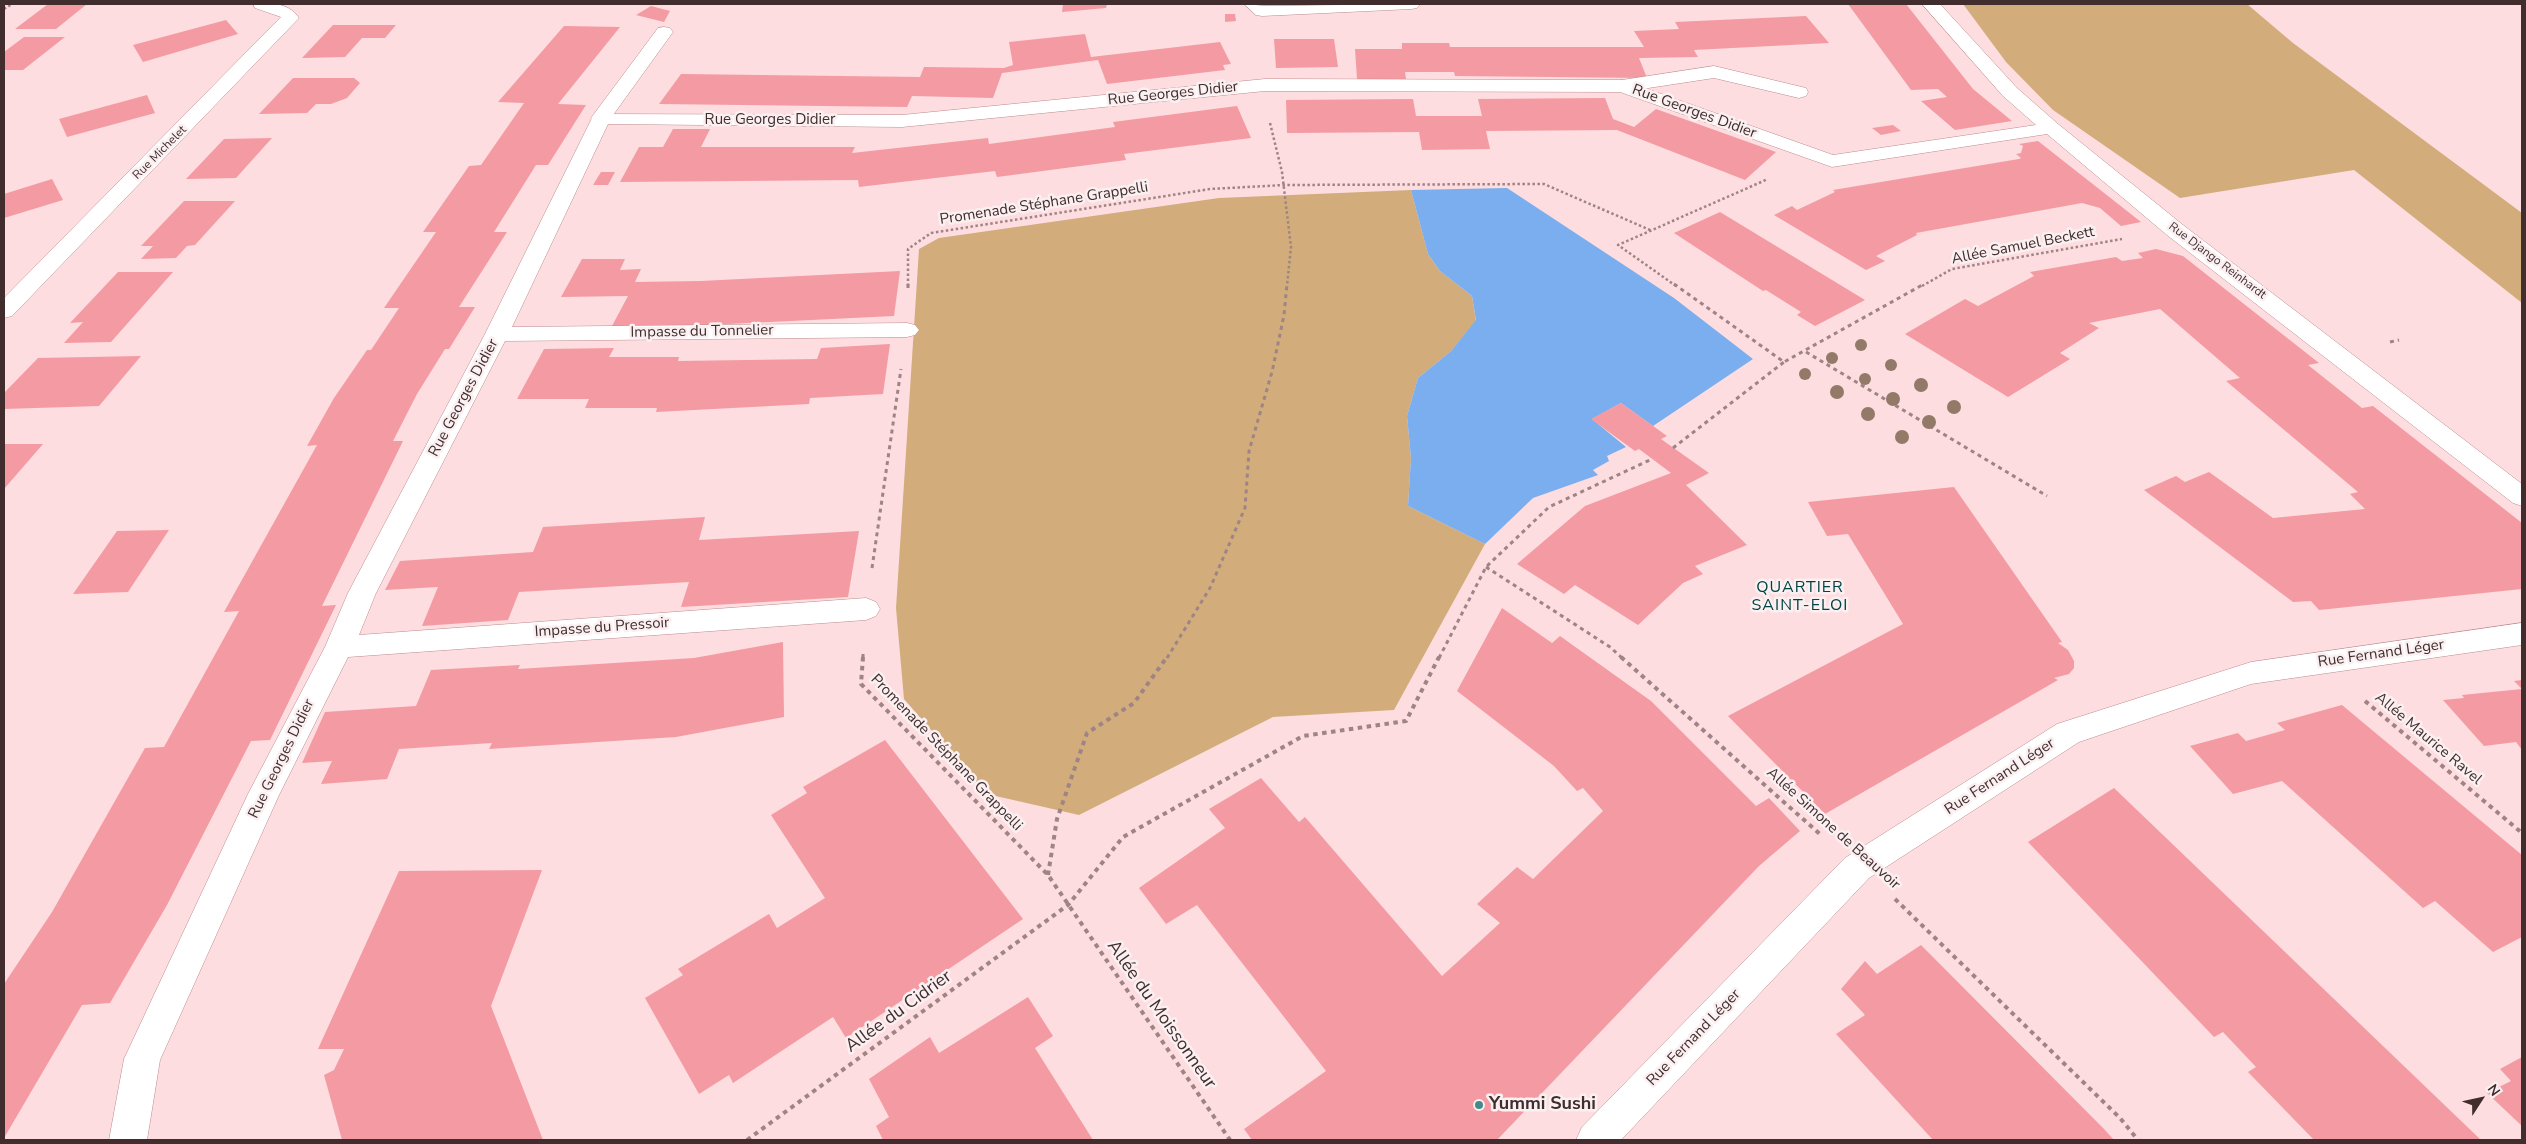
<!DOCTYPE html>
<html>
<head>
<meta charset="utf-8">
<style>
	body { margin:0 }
	#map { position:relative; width:2526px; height:1144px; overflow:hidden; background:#fddddf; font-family:"Nunito Sans",sans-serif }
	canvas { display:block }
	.frame { position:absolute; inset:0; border:5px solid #412d2e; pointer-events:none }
	.north { position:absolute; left:2456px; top:1074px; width:50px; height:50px; -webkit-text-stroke:4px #fbf0f1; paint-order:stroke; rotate:55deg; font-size:14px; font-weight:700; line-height:20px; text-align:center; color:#412d2e }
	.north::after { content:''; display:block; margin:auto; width:18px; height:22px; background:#412d2e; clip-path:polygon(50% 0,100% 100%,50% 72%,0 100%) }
</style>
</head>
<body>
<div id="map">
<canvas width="2526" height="1144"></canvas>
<div class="frame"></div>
<div class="north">N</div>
</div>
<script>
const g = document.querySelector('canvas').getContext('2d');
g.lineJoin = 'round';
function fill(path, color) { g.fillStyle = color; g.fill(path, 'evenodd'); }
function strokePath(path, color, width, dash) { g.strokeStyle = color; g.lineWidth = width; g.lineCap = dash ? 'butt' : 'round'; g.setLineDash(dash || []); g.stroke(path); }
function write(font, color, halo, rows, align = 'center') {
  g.font = font + ' "Nunito Sans",sans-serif'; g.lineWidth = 5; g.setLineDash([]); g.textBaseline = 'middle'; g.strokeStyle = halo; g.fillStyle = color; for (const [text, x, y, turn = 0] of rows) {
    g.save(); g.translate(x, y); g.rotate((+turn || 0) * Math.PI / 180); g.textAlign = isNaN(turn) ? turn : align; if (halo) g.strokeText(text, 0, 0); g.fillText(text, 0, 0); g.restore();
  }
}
const green = new Path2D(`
	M1963 4H2247L2293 43 2522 213V303L2354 170 2180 198 2053 110 2006 62Z
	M1411 190 1428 254 1440 271 1472 296 1476 321 1451 351 1418 378 1407 416 1411 458 1408 506 1485 544 1394 710 1273 717 1079 815 987 794 904 699 896 608 919 249 939 238 1219 198Z`);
const water = new Path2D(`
	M1507 188 1674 298 1753 359 1653 426 1621 403 1592 419 1626 447 1607 456 1609 461 1593 470 1598 475 1533 498 1485 544 1408 506 1411 458 1407 416 1418 378 1451 351 1476 320 1472 296 1440 271 1428 254 1411 190Z`);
const building = new Path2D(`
	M48 4H87L56 29H15Z
	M1063 4H1107L1106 8 1062 12Z
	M1848 4H1906L1973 89 2012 121 1955 130 1921 101 1947 97 1938 89 1911 90Z
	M651 6 670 11 664 22 636 15Z
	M1225 14H1235L1236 21 1225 22Z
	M1806 16 1829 43 1694 50 1698 57 1639 58 1647 78 1455 76 1454 72H1405L1406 79H1357L1355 49H1402V43H1449L1450 47H1644L1634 31 1679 29 1675 22Z
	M226 20 238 34 143 62 133 45Z
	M333 25H396L385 38H362L345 57 302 58Z
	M564 26 620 27 558 104 586 105 548 165H536L494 232H507L459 307H475L449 349H445L417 394 393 441H403L322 606 336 605 270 740 251 741 167 905 110 1003 82 1005 4 1138V984L52 912 145 748 164 747 239 611 224 612 317 445 307 446 334 398 367 350H371L399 308H384L436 232H423L469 166 481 165 524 103 498 102Z
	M1085 34 1091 57 1220 42 1231 64 1223 65 1225 70 1107 84 1098 60 1002 73 993 98 912 96 907 107 659 104 681 74 920 77 924 67 1004 68 1013 65 1009 42Z
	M24 37H65L23 70H4V52Z
	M1274 39H1334L1338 67 1276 68Z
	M293 78H354L360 83 347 98 331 104H316L307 113 259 114Z
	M147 95 155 113 67 137 59 119Z
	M1605 98 1613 119 1634 127 1656 109 1776 152 1745 180 1617 130 1486 131 1490 149 1422 150 1419 132 1287 133 1286 100 1413 99 1416 116H1482L1478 99Z
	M1237 106 1251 138 1124 154 1126 160 997 177 995 171 859 187 858 180 620 182 639 147H663L673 129H710L701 147H855L852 153 988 138 989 144 1115 127 1113 122Z
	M1893 125 1901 131 1881 135 1872 128Z
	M272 138 236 178 186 179 224 139Z
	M2038 141 2141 222 2121 226 2100 208 2082 203 1916 233 1917 235 1876 256 1885 261 1866 270 1774 215 1792 206 1797 210 1835 192 1833 190 2019 159 2021 158 2016 154 2021 153 2023 146 2019 144Z
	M601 172H615L608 185H593Z
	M52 179 63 200 4 218V194Z
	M184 201H235L195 245 187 246 176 258 141 259 153 246H141Z
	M1720 212 1865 300 1815 326 1797 315 1801 312 1766 290 1763 291 1674 233Z
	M2156 249 2183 256 2319 363 2308 365 2362 408 2373 406 2522 523V589L2319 610 2311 601 2293 602 2144 490 2176 476 2185 482 2209 472 2273 518 2365 509 2350 494 2358 492 2226 381 2240 378 2160 309 2089 323 2099 328 2060 353 2070 359 2008 397 1905 334 1965 299 1978 306 2034 276 2030 272 2116 257 2122 261 2143 258 2138 253Z
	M582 259H625L620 270 641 269 635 282 701 281 900 271 894 316 687 326H612L628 296 561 297Z
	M118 272H173L111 342 64 343 83 322 70 323Z
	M890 344 883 394 810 398 809 404 656 412 657 408H585L589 399H517L544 349 614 348 609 357H679L678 361 817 359 821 348Z
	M141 356 99 406 4 409V393L38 358Z
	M1621 403 1667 436 1661 439 1709 473 1686 485 1747 545 1695 566 1703 574 1683 583 1638 625 1575 585 1564 594 1517 564 1585 506 1671 473 1639 449 1635 451 1591 419Z
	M4 444H43L4 489Z
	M1954 487 2062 642 2058 643 2068 650 2074 661V668L2069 674 2054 678 2058 680 1825 814 1728 716 1903 624 1848 534 1827 536 1808 502Z
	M705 517 699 540 859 531 848 597 681 607 689 582 519 592 508 620 422 626 438 587 385 590 400 561 533 552 543 527Z
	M169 530 128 592 73 594 117 531Z
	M1502 608 1552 643 1560 636 1651 701 1756 806 1769 798 1800 831 1759 866 1497 1140H1252L1244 1129 1326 1071 1197 905 1166 924 1139 888 1225 828 1209 809 1261 778 1299 822 1305 817 1442 976 1500 923 1477 904 1517 867 1533 879 1603 811 1583 788 1577 791 1554 766 1457 691Z
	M783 642 784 717 676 737 489 749 492 743 399 749 387 779 321 784 332 761 302 763 325 712 416 706 431 670 520 665 518 669 694 658Z
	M2522 680V750L2516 742 2484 746 2443 700 2464 698 2462 695 2522 689 2514 681Z
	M2342 705 2522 855V937L2493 952 2435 901 2423 908 2282 781 2233 794 2190 746 2238 733 2246 741 2285 730 2277 723Z
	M885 740 1023 919 846 1038 833 1017 733 1083 729 1075 699 1094 645 998 683 975 678 969 769 914 777 928 825 898 771 815 807 793 803 787Z
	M2114 788 2481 1140H2314L2248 1072 2256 1067 2223 1032 2214 1037 2028 842Z
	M542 870 491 1006 543 1140H342L324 1075 334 1070 344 1049H318L399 871Z
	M1921 945 2104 1129 2114 1140H1933L1836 1034 1865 1015 1841 989 1865 961 1877 974Z
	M1028 997 1053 1036 1035 1048 1093 1140H883L876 1126 889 1117 869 1079 930 1037 939 1053Z
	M2522 1057V1126L2487 1093 2511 1081 2500 1069Z`);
const pathFar2 = new Path2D(`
	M4 9 12 4
	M1270 123 1282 172 1291 247 1287 286
	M908 286V249L931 233 1210 189 1284 185 1544 184 1650 230
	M1676 286 1618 245 1768 179
	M1922 286 1952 269 2122 239`);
const pathFar1 = new Path2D(`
	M908 284V291
	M1674 284 1784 362 1924 284
	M2390 342 2399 340
	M1806 352 2047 496
	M1673 448 1784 362
	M1486 567 1610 647 1622 658
	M872 568 901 369
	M863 658V652
	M1167 658 1210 588 1245 508 1249 451 1272 372 1284 315 1287 284
	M1439 658 1486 567 1549 507 1652 459`);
const path = new Path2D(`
	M863 657 861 684 1048 875 1230 1140
	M1621 657 1822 836
	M2365 701 2522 833
	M1048 875 1057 819 1087 733 1134 703 1167 657
	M1895 899 2120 1118 2138 1140
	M747 1140 1068 905 1123 837 1303 736 1406 721 1439 657`);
const lane = new Path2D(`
	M664 27 670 28 673 32 608 122H594L591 118 594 114 658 28Z
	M1714 66 1806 88 1808 92 1806 96 1799 98 1714 78 1622 92 1615 90 1613 86 1615 82 1622 80Z`);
const street = new Path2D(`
	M253 4C271 4 287 1 299 18L12 316 4 318V298L281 17 255 8Z
	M1244 4 1266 6 1420 4 1417 8 1411 9 1262 16 1256 15Z
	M1922 4H1940L2017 88 2058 124 2183 225 2522 484V506L2513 503 2167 235 2047 134 1832 167 1620 92 1265 91 902 127 608 124 512 327 907 323 915 325 919 330 915 335 907 337 505 341 376 593 359 635 866 598 876 602 880 609 876 616 866 620 348 657 279 795 160 1060 147 1140H109L124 1059 248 794 325 647 348 593 485 334 594 114 902 115 1265 79 1622 80 1833 155 2036 125 2003 96Z
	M2522 623V645L2251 684 2079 742 1869 878 1621 1140H1576L1582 1127 1845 858 2057 724 2251 662Z`);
const trees = [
	[1861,345,6],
	[1832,358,6],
	[1891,365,6],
	[1805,374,6],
	[1865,379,6],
	[1921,385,7],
	[1837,392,7],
	[1893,399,7],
	[1954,407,7],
	[1868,414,7],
	[1929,422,7],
	[1902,437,7]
];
const markers = [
	[1479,1105,5,"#438b8a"]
];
const farStreetnames = [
	["Rue Michelet",160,153,-45],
	["Rue Django Reinhardt",2217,261,37]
];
const streetNames = [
	["Rue Georges Didier",1173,94,-6],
	["Rue Georges Didier",1694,112,20],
	["Rue Georges Didier",770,120],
	["Promenade Stéphane Grappelli",1044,204,-9],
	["Allée Samuel Beckett",2023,246,-11],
	["Impasse du Tonnelier",702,332,-1],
	["Rue Georges Didier",464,398,-62],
	["Impasse du Pressoir",602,628,-4],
	["Rue Fernand Léger",2381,654,-8],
	["Allée Maurice Ravel",2428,739,40],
	["Promenade Stéphane Grappelli",946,753,46],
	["Rue Georges Didier",282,759,-64],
	["Rue Fernand Léger",2000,777,-33],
	["Allée Simone de Beauvoir",1833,829,42],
	["Rue Fernand Léger",1694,1038,-46]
];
const neighbourhoodNames = [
	["QUARTIER",1800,588],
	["SAINT-ELOI",1800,606]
];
const nearStreetnames = [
	["Allée du Cidrier",899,1012,-36],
	["Allée du Moissonneur",1161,1015,55]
];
const nearPoinames = [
	["Yummi Sushi",1489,1105]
];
fill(green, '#d2ad7b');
fill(water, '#7aaeee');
fill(building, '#f49aa2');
strokePath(lane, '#bc8b8e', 1);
strokePath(street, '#bc8b8e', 1);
strokePath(pathFar2, '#9e8485', 2.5, [2.5, 2.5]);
strokePath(pathFar1, '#9e8485', 3, [4, 4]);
strokePath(path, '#9e8485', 4, [4.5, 4.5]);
fill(lane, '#fff');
fill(street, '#fff');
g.fillStyle = '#927968';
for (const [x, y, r] of trees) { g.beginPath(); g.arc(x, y, r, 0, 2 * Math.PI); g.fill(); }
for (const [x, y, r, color] of markers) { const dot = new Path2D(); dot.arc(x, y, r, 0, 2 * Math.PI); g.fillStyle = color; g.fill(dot); strokePath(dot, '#fbf0f1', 2); }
write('12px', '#412d2e', '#fbf0f1', farStreetnames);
write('15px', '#412d2e', '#fbf0f1', streetNames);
g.letterSpacing = '1px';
write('16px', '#004242', '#fbf0f1', neighbourhoodNames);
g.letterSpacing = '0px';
write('18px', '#412d2e', '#fbf0f1', nearStreetnames);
write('bold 18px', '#412d2e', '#fbf0f1', nearPoinames, 'left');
</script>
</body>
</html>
